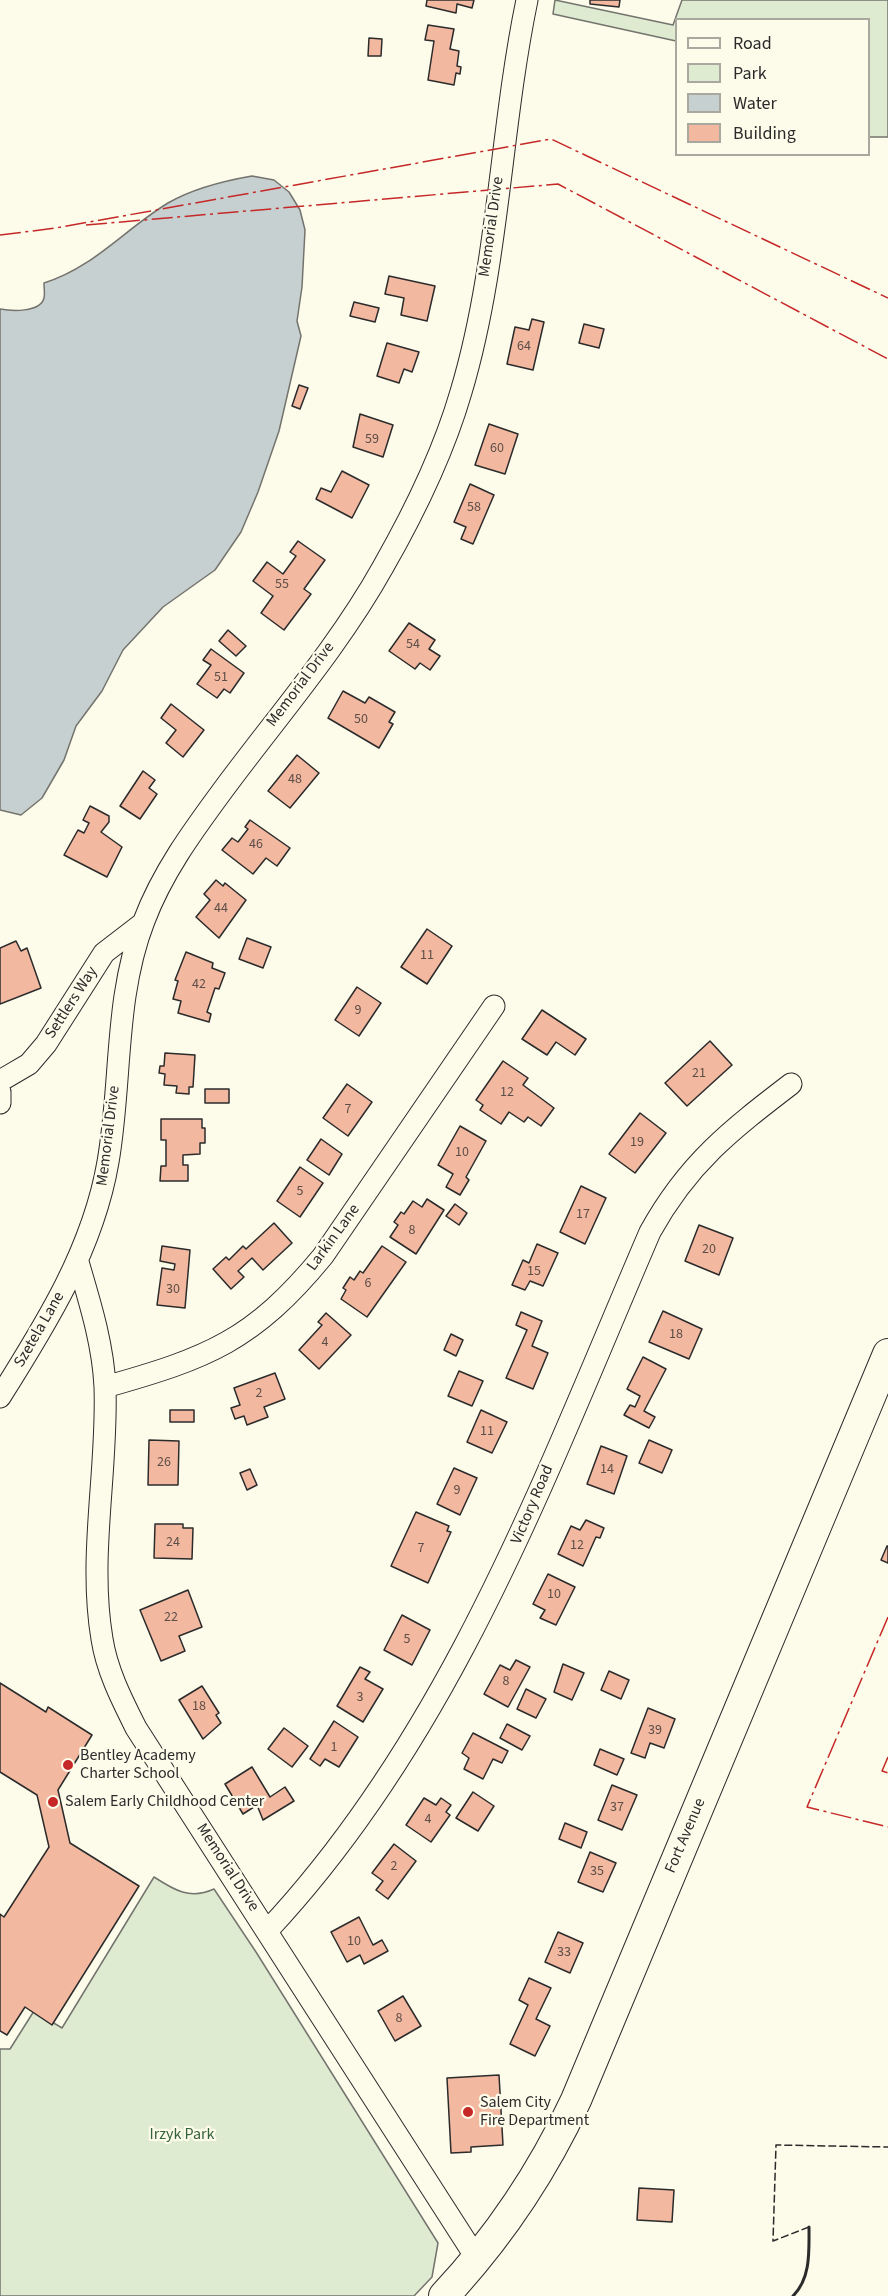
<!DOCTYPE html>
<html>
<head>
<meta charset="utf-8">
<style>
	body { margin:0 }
	#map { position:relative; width:888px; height:2296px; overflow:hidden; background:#fdfbea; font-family:"Source Sans 3",sans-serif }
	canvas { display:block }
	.legend { position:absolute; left:675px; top:18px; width:195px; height:138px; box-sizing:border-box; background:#fdfbea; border:2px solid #a9a89e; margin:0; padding:8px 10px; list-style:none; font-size:18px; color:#2b2b2b }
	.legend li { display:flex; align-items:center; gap:12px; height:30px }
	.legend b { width:30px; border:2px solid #a9a89e }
</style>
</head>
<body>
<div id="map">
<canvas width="888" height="2296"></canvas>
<ul class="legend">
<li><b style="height:8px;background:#fdfbea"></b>Road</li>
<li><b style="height:16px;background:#deebd1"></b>Park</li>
<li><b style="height:16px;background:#c7d0d0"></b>Water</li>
<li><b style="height:16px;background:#f2b8a0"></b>Building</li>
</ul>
</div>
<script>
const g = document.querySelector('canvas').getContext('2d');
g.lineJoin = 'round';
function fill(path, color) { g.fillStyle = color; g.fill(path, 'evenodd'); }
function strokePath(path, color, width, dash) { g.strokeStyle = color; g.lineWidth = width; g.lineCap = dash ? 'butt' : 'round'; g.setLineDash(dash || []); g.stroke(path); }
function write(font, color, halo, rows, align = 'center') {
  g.font = font + ' "Source Sans 3",sans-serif'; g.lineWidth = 4.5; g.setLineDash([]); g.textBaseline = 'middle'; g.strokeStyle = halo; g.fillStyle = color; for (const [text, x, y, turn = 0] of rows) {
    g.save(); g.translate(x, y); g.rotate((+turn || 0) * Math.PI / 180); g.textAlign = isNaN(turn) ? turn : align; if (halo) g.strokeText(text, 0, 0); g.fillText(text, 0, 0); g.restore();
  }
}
const green = new Path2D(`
	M555 0 673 25 682 0H888V137H869L868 20H676V41L553 14Z
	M154 1877C174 1890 190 1900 214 1889L256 1952 438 2243 432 2277 414 2296H0V2049H10L34 2011 62 2028Z`);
const water = new Path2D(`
	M252 176 274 180 289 192 300 210 305 230 302 287 297 321 301 336 279 431 258 492 241 532 215 570 163 607 123 650 102 691 76 726 64 760 42 798 21 815 0 810V309C11 311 40 313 44 298 45 294 44 288 44 283 93 268 125 229 168 203 194 188 223 181 252 176Z`);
const building = new Path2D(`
	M427 0H474L472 8 457 4 456 13 426 6Z
	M590 0H620L619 7 590 4Z
	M428 25 454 29 450 49 459 51 457 66 461 67 460 74 456 73 454 85 428 80 434 41 425 40Z
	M369 38 382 39 381 56H368Z
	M389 276 435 286 427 321 401 315 404 298 385 294Z
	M354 302 379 308 375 322 350 316Z
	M532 319 544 322 533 370 507 364 515 327 529 330Z
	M584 324 604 329 599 348 579 343Z
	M387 343 419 352 412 372 404 369 399 383 377 376Z
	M299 385 308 388 300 409 292 406Z
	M360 414 393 425 383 457 353 447Z
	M489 424 518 434 505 474 475 465Z
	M342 471 369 485 352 518 316 499 321 488 331 492Z
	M470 484 494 495 473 544 461 539 466 527 454 522Z
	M298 541 325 560 304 589 311 594 284 630 261 613 273 596 253 581 267 562 283 574 296 556 290 552Z
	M409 623 435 640 429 649 440 656 430 670 420 663 415 669 389 651Z
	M228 630 246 646 236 656 219 641Z
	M211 649 244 673 230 693 224 689 217 698 197 684 211 665 203 660Z
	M343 691 365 703 369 697 395 712 389 722 393 724 379 748 328 718Z
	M171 704 204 730 183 757 166 743 176 730 161 718Z
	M297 755 319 773 290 808 268 791Z
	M143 771 155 780 149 788 157 794 140 819 120 806Z
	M90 806 109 816V822L101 832 122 847 107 877 64 855 78 830 84 833 89 823 83 820Z
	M250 820 290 848 277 866 266 858 253 874 222 850 232 838 238 842 248 829 245 827Z
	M216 880 223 886 225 883 246 900 219 938 196 917 210 900 204 894Z
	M427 929 452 946 427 984 401 967Z
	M247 938 271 947 263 968 239 959Z
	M16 941 21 951 27 948 41 988 0 1004V948Z
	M186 952 213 963 212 968 225 973 219 989 215 988 207 1012 211 1014 209 1022 178 1013 181 1001 173 999 178 981 175 980Z
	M357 987 381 1003 359 1036 335 1020Z
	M542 1010 586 1039 575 1055 556 1042 547 1055 522 1039Z
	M710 1041 732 1065 687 1106 665 1083Z
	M165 1053 195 1055 193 1087H189V1094L176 1093 177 1086 164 1085 165 1074 159 1073 160 1066H164Z
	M503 1061 528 1078 523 1085 554 1108 541 1126 528 1117 524 1122 509 1112 501 1124 480 1110 483 1105 476 1100Z
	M347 1084 372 1102 348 1136 323 1118Z
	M205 1089H229V1103H205Z
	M640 1113 666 1133 635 1173 609 1154Z
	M161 1119H202V1128H205V1143H200V1154L183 1155V1165H188V1181H160L161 1166H166V1140H161Z
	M460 1126 486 1141 466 1177 469 1180 460 1195 446 1187 453 1174 438 1165Z
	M321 1139 342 1154 329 1175 307 1160Z
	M300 1167 323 1183 300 1217 277 1201Z
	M581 1186 606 1198 585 1244 560 1232Z
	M427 1199 444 1210 416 1254 390 1237 398 1225 394 1222 401 1212 404 1214 413 1201 422 1207Z
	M455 1204 467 1213 459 1225 446 1216Z
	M274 1223 292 1243 263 1270 252 1258 238 1271 244 1277 231 1289 213 1269 226 1257 229 1260 243 1246 246 1249Z
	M699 1225 733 1238 719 1275 685 1261Z
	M537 1244 558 1253 543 1286 530 1281 525 1290 512 1285 523 1260 529 1263Z
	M162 1246 190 1250 185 1308 157 1305 162 1268 174 1270 175 1264 160 1261Z
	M382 1246 406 1262 367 1317 341 1299 346 1290 343 1288 350 1277 354 1280 360 1271 363 1273Z
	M663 1311 702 1329 689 1359 649 1342Z
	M521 1312 542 1321 532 1346 548 1353 533 1389 506 1378 527 1330 516 1325Z
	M326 1313 351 1335 319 1369 299 1350 322 1325 318 1322Z
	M451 1334 463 1340 456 1356 444 1350Z
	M643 1357 666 1369 644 1411 655 1417 649 1428 624 1415 630 1405 635 1407 640 1396 627 1389Z
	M459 1371 483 1381 472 1406 448 1396Z
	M275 1373 285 1399 264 1407 268 1417 247 1425 244 1416 235 1419 231 1408 240 1405 234 1388Z
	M170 1410H194V1422H170Z
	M481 1410 507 1422 492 1453 467 1442Z
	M149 1440 179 1441 178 1485H148Z
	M649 1440 672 1450 662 1473 639 1463Z
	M601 1446 627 1456 614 1494 587 1484Z
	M454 1468 477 1478 460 1515 437 1504Z
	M250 1469 257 1485 247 1490 240 1473Z
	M416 1512 449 1526 447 1531 451 1532 428 1583 391 1566Z
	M586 1520 604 1528 600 1538 596 1537 583 1566 558 1554 571 1526 580 1530Z
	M155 1524H183V1528H193L192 1559 154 1558Z
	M887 1546H888V1563L881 1560Z
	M548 1574 575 1587 556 1625 540 1618 545 1610 533 1604Z
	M188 1590 202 1627 179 1636 185 1651 161 1661 140 1610Z
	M402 1615 430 1630 412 1665 384 1650Z
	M516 1660 530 1667 508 1707 484 1694 500 1665 510 1670Z
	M563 1664 584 1673 572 1700 554 1692Z
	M360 1667 370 1672 365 1679 383 1689 363 1722 337 1706Z
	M609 1671 629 1680 621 1699 601 1690Z
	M0 1683 46 1712 48 1707 92 1735 58 1790 70 1843 139 1886 52 2025 25 2007 7 2035 0 2031V1914L4 1917 49 1847 37 1795 0 1772Z
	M202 1686 219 1713 216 1715 221 1723 203 1739 179 1700Z
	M526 1689 546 1699 536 1718 517 1709Z
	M648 1708 675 1719 664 1748 650 1743 645 1758 631 1753Z
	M334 1721 358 1737 339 1767 325 1759 320 1766 310 1759Z
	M507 1724 530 1736 522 1750 500 1738Z
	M284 1728 308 1746 292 1767 268 1749Z
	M473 1733 508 1751 502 1763 493 1759 483 1779 464 1769 469 1758 462 1753Z
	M600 1749 624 1759 617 1775 594 1765Z
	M252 1767 270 1797 285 1787 294 1801 263 1820 257 1805 243 1814 225 1784Z
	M612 1785 637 1795 622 1830 598 1820Z
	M473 1792 494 1806 478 1831 456 1818Z
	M424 1798 436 1805 441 1798 451 1805 446 1812 450 1815 431 1842 406 1825Z
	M565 1823 587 1832 581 1848 559 1839Z
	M394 1844 416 1861 388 1899 376 1890 383 1881 372 1873Z
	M590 1852 616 1863 603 1892 578 1882Z
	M359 1917 373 1945 382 1940 388 1951 364 1964 360 1955 347 1962 331 1932Z
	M558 1932 583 1943 570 1973 545 1962Z
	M529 1978 551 1988 536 2019 550 2026 535 2056 510 2044 528 2005 519 2000Z
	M403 1996 421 2026 395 2041 378 2011Z
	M499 2075 503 2145 471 2147V2152L451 2153 447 2078Z
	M639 2188 674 2190 672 2222 637 2220Z`);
const street = new Path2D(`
	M0 1081 29 1064 46 1044 104 953 143 923
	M0 1092V1103
	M78 1262C90 1303 103 1344 105 1387 108 1470 88 1556 102 1639 107 1671 122 1700 136 1728L477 2259
	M105 1387C208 1358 253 1341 323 1256L494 1006
	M0 1397C46 1324 93 1249 108 1162 122 1082 114 998 144 921 162 873 192 832 223 790 277 717 339 646 383 567 415 511 443 454 461 392 499 265 500 130 527 0
	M268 1930C452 1733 545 1476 650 1232 688 1163 731 1130 791 1084`);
const secondary = new Path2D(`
	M444 2296C499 2237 542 2173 576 2100L888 1354`);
const fence = new Path2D(`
	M809 2227 773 2241 776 2145 888 2147`);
const wall = new Path2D(`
	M793 2296C811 2278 809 2251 809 2227`);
const power = new Path2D(`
	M86 225 558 184 888 359
	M0 235 56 228 551 139 888 298
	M888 1617 807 1807 888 1827
	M888 1757 882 1771 888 1773`);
const markers = [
	[68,1765,6,"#c62828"],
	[53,1802,6,"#c62828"],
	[468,2112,6,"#c62828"]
];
const numberNames = [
	["64",524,347],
	["59",372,440],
	["60",497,449],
	["58",474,508],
	["55",282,585],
	["54",413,645],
	["51",221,678],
	["50",361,720],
	["48",295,780],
	["46",256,845],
	["44",221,909],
	["11",427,956],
	["42",199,985],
	["9",358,1011],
	["21",699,1074],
	["12",507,1093],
	["7",348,1110],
	["19",637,1143],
	["10",462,1153],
	["5",300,1192],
	["17",583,1215],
	["8",412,1231],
	["20",709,1250],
	["15",534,1272],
	["6",368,1284],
	["30",173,1290],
	["18",676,1335],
	["4",325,1343],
	["2",259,1394],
	["11",487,1432],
	["26",164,1463],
	["14",607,1470],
	["9",457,1491],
	["24",173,1543],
	["12",577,1546],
	["7",421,1549],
	["10",554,1595],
	["22",171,1618],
	["5",407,1640],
	["8",506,1682],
	["3",360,1698],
	["18",199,1707],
	["39",655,1731],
	["1",334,1748],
	["37",617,1808],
	["4",428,1820],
	["2",394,1867],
	["35",597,1872],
	["10",354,1942],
	["33",564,1953],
	["8",399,2019]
];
const streetNames = [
	["Memorial Drive",492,227,-82],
	["Memorial Drive",301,685,-53],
	["Settlers Way",72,1003,-57],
	["Memorial Drive",109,1136,-83],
	["Larkin Lane",334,1238,-54],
	["Szetela Lane",40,1330,-60],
	["Victory Road",533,1505,-67],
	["Fort Avenue",686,1836,-67],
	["Memorial Drive",227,1868,57]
];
const poiNames = [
	["Bentley Academy",80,1756],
	["Charter School",80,1774],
	["Salem Early Childhood Center",65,1802],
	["Salem City",480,2103],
	["Fire Department",480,2121]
];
const parkNames = [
	["Irzyk Park",182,2135]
];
fill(green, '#deebd1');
strokePath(green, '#74746e', 1.5);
fill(water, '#c7d0d0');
strokePath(water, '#74746e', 1.5);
fill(building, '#f2b8a0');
strokePath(building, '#2b2b2b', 1.5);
strokePath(street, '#2b2b2b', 23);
strokePath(secondary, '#2b2b2b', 32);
strokePath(street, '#fdfbea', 21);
strokePath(secondary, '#fdfbea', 30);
strokePath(fence, '#2b2b2b', 1.5, [8, 3]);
strokePath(wall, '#2b2b2b', 3);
strokePath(power, '#c62828', 1.5, [21, 4.5, 3, 4.5]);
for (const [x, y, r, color] of markers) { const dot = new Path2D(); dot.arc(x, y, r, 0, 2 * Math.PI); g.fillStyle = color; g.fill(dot); strokePath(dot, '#fdfbea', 2); }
write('14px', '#5d4e48', null, numberNames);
write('16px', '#2b2b2b', '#fdfbea', streetNames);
write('16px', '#2b2b2b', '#fdfbea', poiNames, 'left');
write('16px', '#34623c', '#fdfbea', parkNames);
</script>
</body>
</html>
